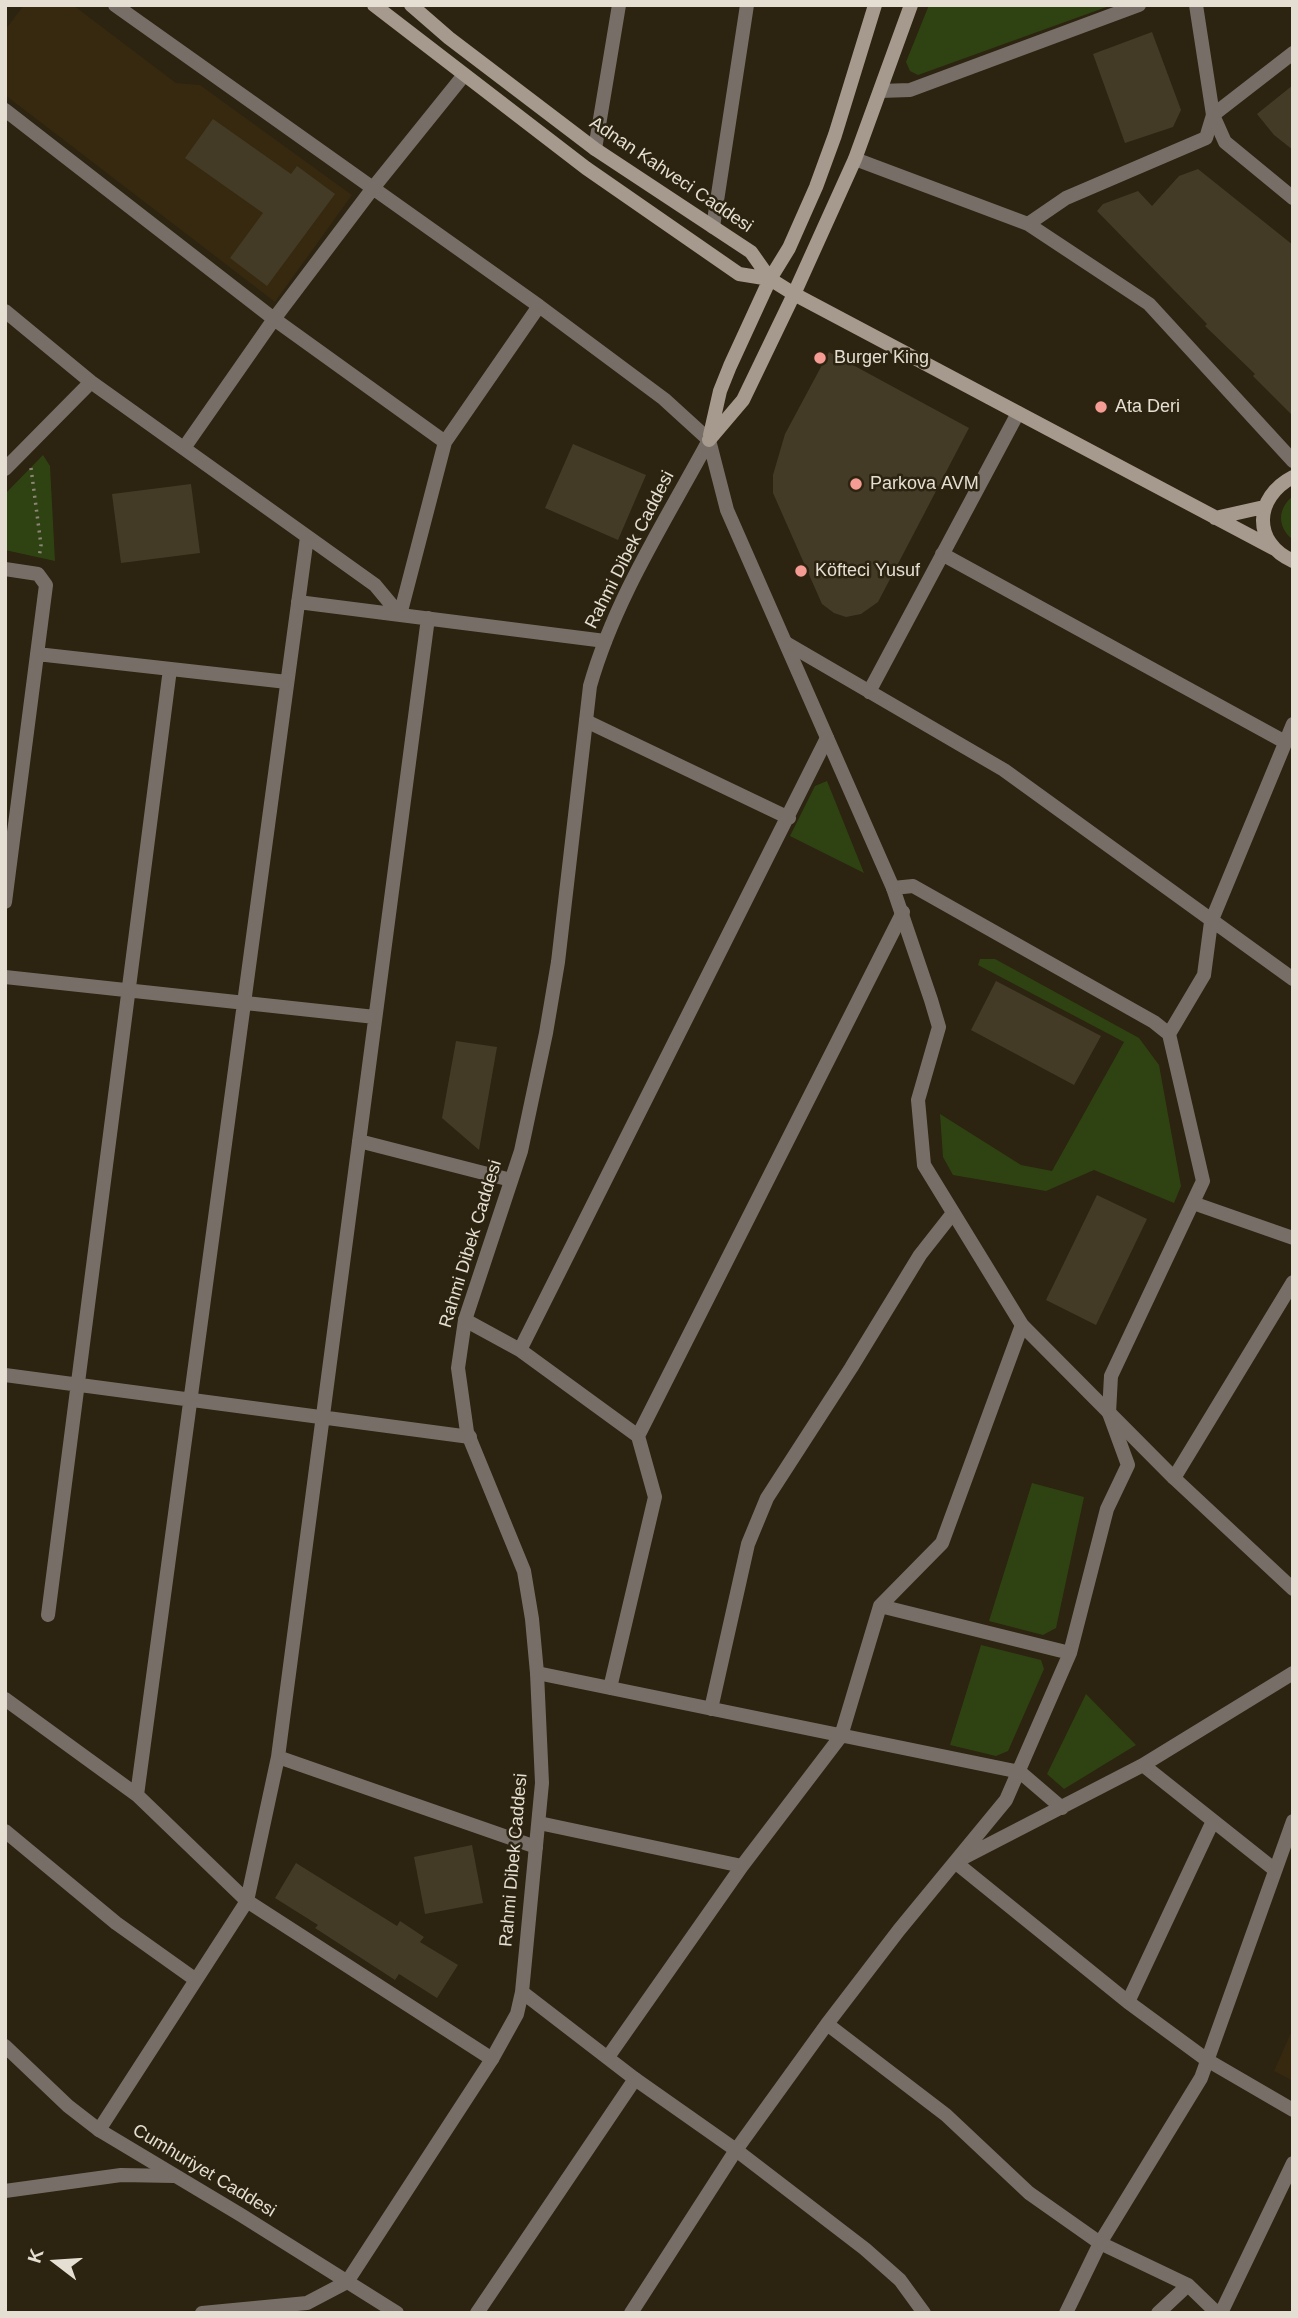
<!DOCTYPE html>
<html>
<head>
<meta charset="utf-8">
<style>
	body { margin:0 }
	#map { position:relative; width:1298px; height:2318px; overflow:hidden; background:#2c2310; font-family:Arial,sans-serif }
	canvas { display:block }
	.frame { position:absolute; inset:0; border:7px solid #e5dfd3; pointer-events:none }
	.north { position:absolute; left:21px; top:2227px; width:70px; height:70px; -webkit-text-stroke:5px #2c2310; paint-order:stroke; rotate:287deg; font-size:19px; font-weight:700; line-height:28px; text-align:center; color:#e5dfd3 }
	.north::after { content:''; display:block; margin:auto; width:24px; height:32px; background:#e5dfd3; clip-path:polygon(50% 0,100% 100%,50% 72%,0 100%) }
</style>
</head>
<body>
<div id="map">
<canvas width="1298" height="2318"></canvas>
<div class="frame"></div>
<div class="north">K</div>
</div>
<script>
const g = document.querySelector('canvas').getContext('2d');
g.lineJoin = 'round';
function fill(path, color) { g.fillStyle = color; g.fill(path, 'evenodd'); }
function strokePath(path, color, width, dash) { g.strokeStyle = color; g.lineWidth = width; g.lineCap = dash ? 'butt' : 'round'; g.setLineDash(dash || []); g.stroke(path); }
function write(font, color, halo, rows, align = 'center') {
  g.font = font + ' Arial,sans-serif'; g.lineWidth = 5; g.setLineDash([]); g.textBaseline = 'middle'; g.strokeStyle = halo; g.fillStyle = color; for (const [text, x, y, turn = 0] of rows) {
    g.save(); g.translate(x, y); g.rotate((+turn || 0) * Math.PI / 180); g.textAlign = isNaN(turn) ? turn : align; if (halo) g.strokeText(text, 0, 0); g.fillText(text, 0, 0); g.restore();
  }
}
const built = new Path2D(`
	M24 5H73L176 83 200 85 352 195 275 302 5 95V30Z
	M1293 2028V2081L1274 2071Z`);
const green = new Path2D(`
	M929 5H1112L918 75 910 71 906 62Z
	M43 455 50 466 55 561 5 550V494Z
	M1293 496V540C1277 527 1277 509 1293 496Z
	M827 781 864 873 790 836 815 786Z
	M980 959H995L1139 1038 1159 1065 1181 1186 1174 1203 1094 1170 1046 1191 953 1175 943 1157 940 1114 1021 1165 1052 1171 1124 1042 978 965Z
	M1032 1483 1084 1497 1056 1628 1043 1635 989 1621Z
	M981 1645 1041 1660 1044 1669 1008 1751 996 1756 950 1745Z
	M1086 1694 1136 1745 1064 1789 1047 1774Z`);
const building = new Path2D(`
	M1152 32 1181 110 1173 127 1125 143 1093 54Z
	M1293 85V150L1274 135 1257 114Z
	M213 119 291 174 297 166 335 194 267 286 230 258 263 213 185 158Z
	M1198 169 1293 245V416L1253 376 1255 374 1205 326 1207 324 1097 211 1103 204 1138 191 1152 206 1179 176Z
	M829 352 969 428 878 602 861 614 846 617 834 613 822 604 773 493V475L785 434Z
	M573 444 646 475 618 540 545 508Z
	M191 484 200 553 121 563 112 494Z
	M996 981 1101 1036 1074 1085 971 1030Z
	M456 1041 497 1047 479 1150 442 1118Z
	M1097 1195 1147 1219 1096 1325 1046 1300Z
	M472 1845 483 1903 425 1914 414 1857Z
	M296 1863 397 1926 400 1921 424 1937 420 1942 458 1965 437 1998 399 1974 395 1980 315 1928 318 1925 275 1898Z`);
const path = new Path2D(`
	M31 468 41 545 39 558`);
const minor = new Path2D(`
	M115 5 539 306 664 399 709 440
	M880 91 910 90 1139 5
	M5 110 274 319 445 442
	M595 149 619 5
	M855 159 1028 224 1149 304 1293 461
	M1028 224 1066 198 1206 138 1213 115 1293 53
	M713 227 747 5
	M5 311 91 382 375 585 400 615
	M184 448 274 319 373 188 464 75
	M5 469 91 382
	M942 554 1285 742
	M5 569 38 574 46 585 5 902
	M298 602 605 641
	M400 615 445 442 539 306
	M786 643 1004 770 1293 979
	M37 654 287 682
	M869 692 1018 413
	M586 721 789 818
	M5 977 375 1017
	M1169 1034 1204 975 1211 922 1293 724
	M359 1141 511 1180
	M1193 1203 1293 1238
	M465 1320 520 1350 638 1436 655 1497 610 1688
	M520 1350 827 738
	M5 1375 470 1437
	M638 1436 903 912
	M1174 1478 1293 1282
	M880 1606 1070 1653
	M48 1615 170 669
	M537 1673 1020 1772 1062 1808
	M5 1699 137 1795 247 1901 492 2059
	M711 1709 748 1544 767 1498 851 1368 920 1255 953 1213
	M278 1757 536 1847
	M1143 1765 1275 1870
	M137 1795 307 537
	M539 1823 742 1866
	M5 1831 116 1923 196 1980
	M959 1860 1143 1765 1293 1673
	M955 1862 1128 2002 1207 2060 1293 2110
	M1128 2002 1213 1821
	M827 2024 946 2115 1029 2193 1100 2243 1188 2285 1217 2313
	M608 2057 742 1866 841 1736 880 1606 942 1543 1022 1325
	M99 2130 247 1901 278 1757 428 618
	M5 2191 121 2175 174 2176
	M202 2313 307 2303 347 2282
	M477 2313 635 2079
	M631 2313 736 2150 827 2024 899 1930 1006 1800 1070 1653 1107 1509 1128 1465 1109 1413 1111 1376 1203 1181 1169 1034 1154 1022 913 886 893 888
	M1066 2313 1100 2243 1201 2078 1293 1821
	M1158 2313 1188 2285
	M1221 2313 1293 2163`);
const tertiary = new Path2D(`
	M1196 5 1213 115 1225 142 1293 198
	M709 440 727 510 893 888 931 1000 939 1027 918 1100 924 1165 1022 1325 1174 1478 1293 1589
	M522 1992 635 2079 736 2150 865 2249 900 2280 924 2313
	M5 2046 68 2106 99 2130 241 2215 397 2313
	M347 2282 492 2059 517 2014 522 1992 542 1783 537 1673 532 1619 524 1571 467 1432 458 1368 465 1320 521 1151 546 1033 558 962 590 686C615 598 666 520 709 440`);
const secondary = new Path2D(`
	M374 5 586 168 739 274 770 279
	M411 5 449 38 595 149 751 252 770 279 794 294 1273 548
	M710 435 720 391 730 366 770 279 789 248 816 187 835 135 875 5
	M709 440 743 400 794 294 855 159 911 5
	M1293 477C1254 497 1252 543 1293 561
	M1215 518 1264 507`);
const markers = [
	[820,358,7,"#f59c94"],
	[1101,407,7,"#f59c94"],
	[856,484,7,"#f59c94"],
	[801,571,7,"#f59c94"]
];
const streetNames = [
	["Adnan Kahveci Caddesi",671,175,34],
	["Rahmi Dibek Caddesi",630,550,-63],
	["Rahmi Dibek Caddesi",471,1244,-73],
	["Rahmi Dibek Caddesi",514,1860,-85],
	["Cumhuriyet Caddesi",204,2171,31]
];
const poiNames = [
	["Burger King",834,358],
	["Ata Deri",1115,407],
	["Parkova AVM",870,484],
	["Köfteci Yusuf",815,571]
];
fill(built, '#36290f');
fill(green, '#2f4312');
fill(building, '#443b27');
strokePath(path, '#8d8677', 3.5, [2, 5]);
strokePath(minor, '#776f67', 14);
strokePath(tertiary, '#776f67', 14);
strokePath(secondary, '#a6998d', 14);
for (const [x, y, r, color] of markers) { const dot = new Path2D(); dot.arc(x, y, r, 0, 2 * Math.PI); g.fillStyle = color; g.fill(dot); strokePath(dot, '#2c2310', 2.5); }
write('18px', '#e5dfd3', '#2c2310', streetNames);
write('18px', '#e5dfd3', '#2c2310', poiNames, 'left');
</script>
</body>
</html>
